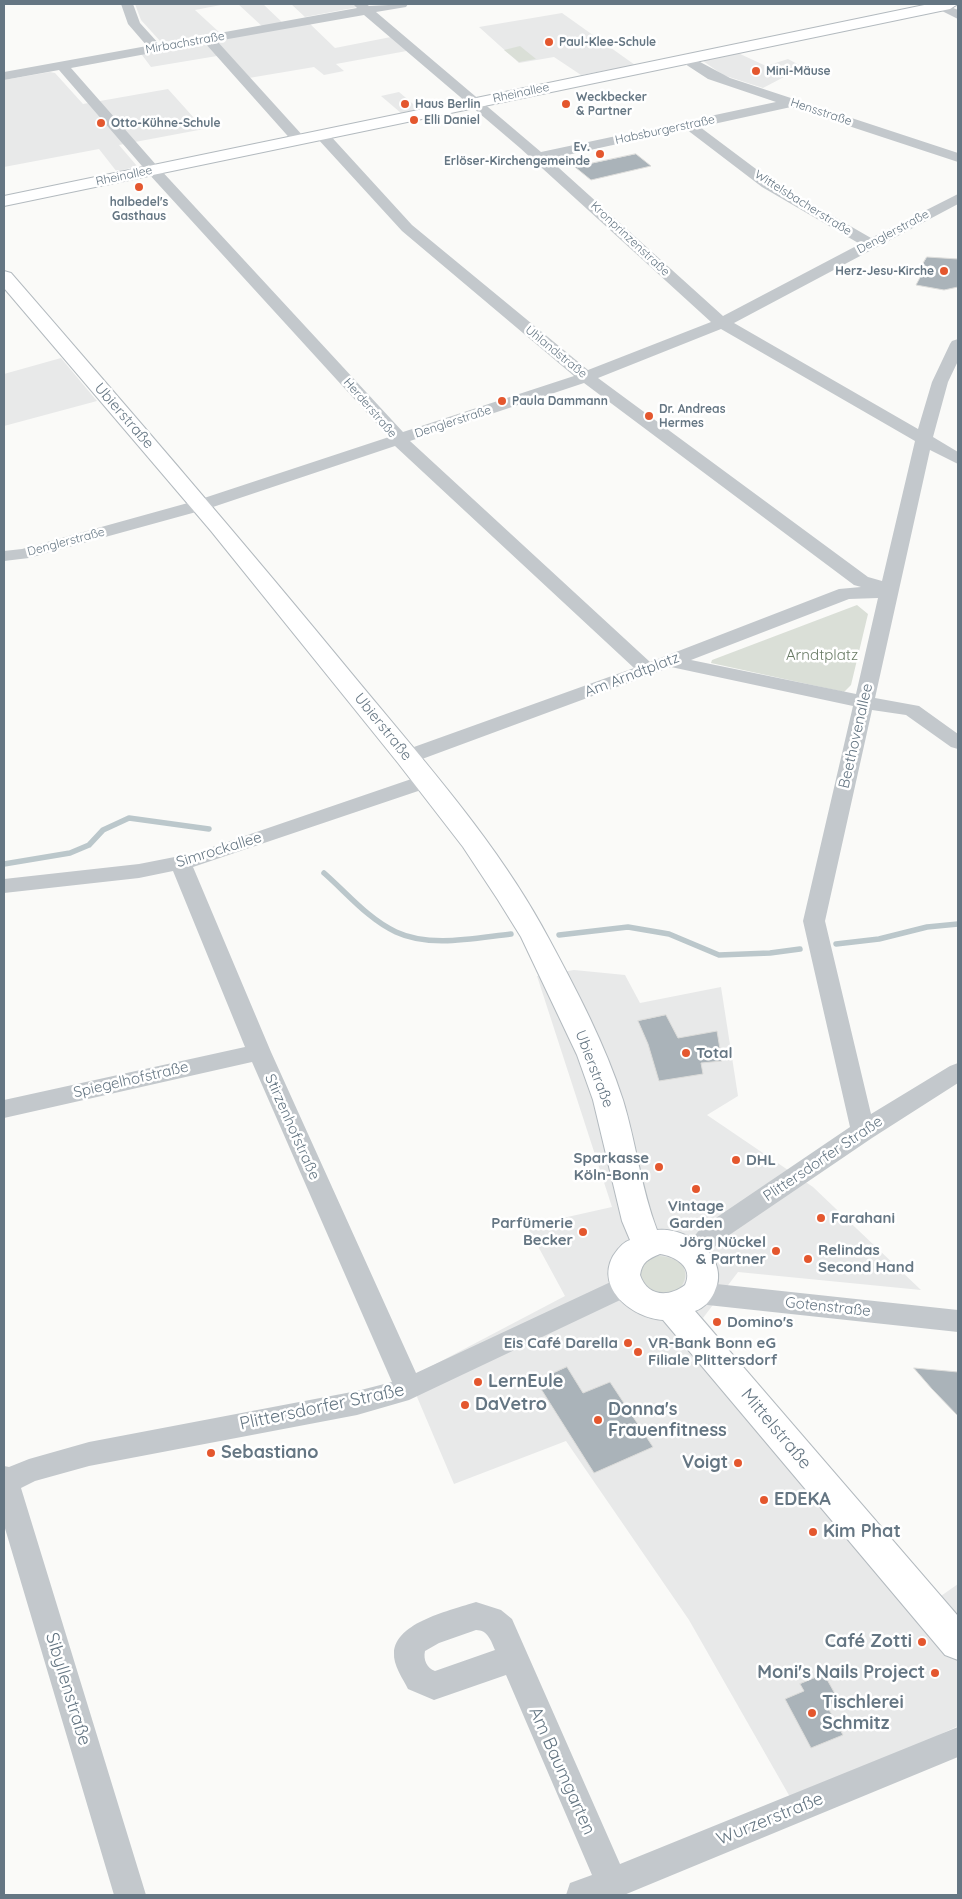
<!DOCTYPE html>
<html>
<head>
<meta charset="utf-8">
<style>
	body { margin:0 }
	#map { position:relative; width:962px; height:1899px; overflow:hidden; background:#fafaf8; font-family:Quicksand,sans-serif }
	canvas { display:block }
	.frame { position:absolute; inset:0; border:5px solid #657683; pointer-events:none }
</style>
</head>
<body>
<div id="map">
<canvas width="962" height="1899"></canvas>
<div class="frame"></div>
</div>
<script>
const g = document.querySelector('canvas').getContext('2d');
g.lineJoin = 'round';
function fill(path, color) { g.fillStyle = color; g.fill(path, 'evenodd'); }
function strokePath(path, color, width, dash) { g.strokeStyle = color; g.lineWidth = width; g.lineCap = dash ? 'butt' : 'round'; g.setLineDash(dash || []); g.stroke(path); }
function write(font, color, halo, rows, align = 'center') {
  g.font = font + ' Quicksand,sans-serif'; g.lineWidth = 5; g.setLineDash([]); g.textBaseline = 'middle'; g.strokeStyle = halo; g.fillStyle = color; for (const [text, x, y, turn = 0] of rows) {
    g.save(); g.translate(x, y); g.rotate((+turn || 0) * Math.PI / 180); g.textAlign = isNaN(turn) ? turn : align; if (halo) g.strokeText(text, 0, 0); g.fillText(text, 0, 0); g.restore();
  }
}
const built = new Path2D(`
	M135 4H226L195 10 219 32 166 42 160 41 141 20Z
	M238 4H263L285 25 307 21 335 48 396 36 412 50 336 64 344 71 324 75 314 67 243 79 223 55 151 67 139 51 264 28Z
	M291 4H354L358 7 305 17Z
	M562 13 635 65 581 75 554 57 519 63 479 27Z
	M738 53 766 66 788 59 803 67 763 88 723 75 703 61Z
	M50 72 55 73 83 104 168 89 204 129 119 145 137 166 117 172 99 149 4 167V80Z
	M399 92 419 109 401 113 381 96Z
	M61 358 97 401 4 426V374Z
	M574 970 625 975 640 1003 721 987 738 1096 707 1115 813 1187 921 1290 738 1272 703 1318 938 1598 958 1584V1726L794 1804 689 1620 566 1441 454 1484 409 1378 565 1296 527 1226 612 1207 537 976Z`);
const green = new Path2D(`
	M520 46 536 59 519 62 504 50Z
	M857 605 868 614 851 685 844 692 711 663 712 660Z
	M658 1256C709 1259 679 1312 648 1290 643 1286 640 1278 638 1273 642 1262 647 1259 658 1256Z`);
const stream = new Path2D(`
	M4 864 70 853 89 845 103 830 129 818 209 829
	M324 873C347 893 368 919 396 932 430 948 475 938 511 934
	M559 935 628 927 669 934 719 955 770 953 800 949
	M836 944 879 939 927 927 958 924`);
const building = new Path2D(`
	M636 154 651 166 591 180 575 167Z
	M927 257 958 259V287L944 290 916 285 924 270 921 267Z
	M666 1015 678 1038 717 1031 722 1061 701 1063 703 1074 659 1081 648 1044 638 1021Z
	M567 1367 583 1393 610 1382 653 1447 594 1473 536 1381Z
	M914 1368 958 1372V1416L932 1389Z
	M824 1674 839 1701 827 1706 843 1735 811 1748 785 1699 804 1691 800 1684Z`);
const street = new Path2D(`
	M121 4H133L140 23 159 44 357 8 353 4H366L369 6 408 4 406 7 376 12 541 152 776 102 708 79 682 62 681 59 687 55 730 78 958 153V162L791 107 700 127 772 181 871 238 958 194V204L734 323 918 429 932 382 950 344 952 341 958 339V361L948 382 933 437 958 452V464L930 450 875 698 919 706 958 734V749L951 747 906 715 872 710 825 921 871 1114 950 1066 958 1063V1083L872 1138 719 1242C708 1254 701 1267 684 1261L680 1254 701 1228 850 1127 803 921 853 706 671 667 414 762 407 763 400 762 397 757 400 752 634 668 395 446 207 509 29 558 4 561V551L22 549 195 501 389 437 148 173 59 70 4 80V72L147 46 128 24ZM364 15 520 148 711 322 588 370 412 225 327 132H317L315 135 317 138 402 231 574 376 403 432 158 167 71 68 205 43 294 143 299 144 306 140 304 137 217 41ZM686 129 762 187 860 244 723 316 549 159ZM721 329 915 441 882 581 868 577 598 378ZM584 383 854 585 861 587 839 589 650 662 410 441ZM878 598 856 694 691 660 849 599Z
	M928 4H944L958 10V19Z
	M426 774 433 776 436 781 433 786 193 867 271 1052 416 1373 617 1279 626 1275 635 1279 639 1286 635 1293 409 1400 357 1415 89 1466 35 1481 21 1488 146 1895H114L4 1525V1466L9 1467 29 1459 89 1442 357 1391 392 1382 252 1062 4 1118V1100L245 1047 173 871 139 878 4 893V879L139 864 195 853Z
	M698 1282 958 1310V1332L698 1304 689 1300 685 1293 689 1286Z
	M476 1602 501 1610 512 1619 620 1864 958 1727V1757L624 1895H566L570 1883 592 1875 506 1675 434 1700 408 1689C403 1679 393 1665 394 1653 395 1622 452 1610 476 1602ZM476 1630C488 1630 491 1641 495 1650L435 1671C427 1668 423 1660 425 1651L439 1643Z`);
const secondary = new Path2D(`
	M929 4H958L950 9 4 206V196Z
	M4 271 11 273C128 408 244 542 357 680 424 761 500 846 549 939 577 991 605 1044 623 1100 636 1142 641 1189 657 1230 689 1227 732 1258 714 1293 710 1301 704 1308 695 1311L958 1616V1660L945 1655 663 1320C633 1318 595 1289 613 1256 617 1250 623 1242 630 1240L622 1221 593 1100 577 1055 521 937 498 900 463 847 398 763 211 531 4 288ZM660 1254C675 1256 694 1267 685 1285 668 1298 647 1296 640 1275 642 1262 648 1259 660 1254Z`);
const markers = [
	[549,42,5,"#e4572e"],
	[756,71,5,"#e4572e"],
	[405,104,5,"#e4572e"],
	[566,104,5,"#e4572e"],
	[414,120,5,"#e4572e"],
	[101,123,5,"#e4572e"],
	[600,154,5,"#e4572e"],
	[139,187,5,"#e4572e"],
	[944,271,5,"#e4572e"],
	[502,401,5,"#e4572e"],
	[649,416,5,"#e4572e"],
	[686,1053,5,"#e4572e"],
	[736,1160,5,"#e4572e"],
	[659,1167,5,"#e4572e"],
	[696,1189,5,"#e4572e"],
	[821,1218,5,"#e4572e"],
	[583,1232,5,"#e4572e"],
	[776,1251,5,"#e4572e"],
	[808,1259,5,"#e4572e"],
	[717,1322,5,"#e4572e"],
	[628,1343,5,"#e4572e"],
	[638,1352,5,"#e4572e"],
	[478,1382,5,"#e4572e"],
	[465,1405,5,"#e4572e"],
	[598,1420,5,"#e4572e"],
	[211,1453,5,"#e4572e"],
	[738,1463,5,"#e4572e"],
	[764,1500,5,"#e4572e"],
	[813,1532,5,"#e4572e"],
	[922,1642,5,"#e4572e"],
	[935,1673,5,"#e4572e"],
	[812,1713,5,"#e4572e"]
];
const farPoinames = [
	["Paul-Klee-Schule",559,42],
	["Mini-Mäuse",766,71],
	["Weckbecker",576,97],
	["& Partner",576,111],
	["Haus Berlin",415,104],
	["Elli Daniel",424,120],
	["Otto-Kühne-Schule",111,123],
	["Ev.",590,147,"right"],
	["Erlöser-Kirchengemeinde",590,161,"right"],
	["halbedel's",139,202,"center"],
	["Gasthaus",139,216,"center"],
	["Herz-Jesu-Kirche",934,271,"right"],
	["Paula Dammann",512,401],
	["Dr. Andreas",659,409],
	["Hermes",659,423]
];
const farStreetnames = [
	["Mirbachstraße",185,43,-10],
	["Rheinallee",521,93,-12],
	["Hensstraße",821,112,18],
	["Habsburgerstraße",665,130,-12],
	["Rheinallee",124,176,-12],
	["Wittelsbacherstraße",803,203,32],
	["Denglerstraße",893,232,-28],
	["Kronprinzenstraße",630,239,43],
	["Uhlandstraße",556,352,39],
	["Herderstraße",370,408,49],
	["Denglerstraße",453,422,-18],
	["Denglerstraße",66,542,-15]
];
const streetNames = [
	["Ubierstraße",124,416,49],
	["Am Arndtplatz",632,675,-21],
	["Ubierstraße",383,727,51],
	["Beethovenallee",856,736,-77],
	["Simrockallee",219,850,-17],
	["Ubierstraße",594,1069,69],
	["Spiegelhofstraße",131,1080,-13],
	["Stirzenhofstraße",292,1127,66],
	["Plittersdorfer Straße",823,1159,-34],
	["Gotenstraße",828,1307,6]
];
const parkNames = [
	["Arndtplatz",822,655]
];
const poiNames = [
	["Total",696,1053],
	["Sparkasse",649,1158,"right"],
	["Köln-Bonn",649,1175,"right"],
	["DHL",746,1160],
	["Vintage",696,1206,"center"],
	["Garden",696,1223,"center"],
	["Farahani",831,1218],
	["Parfümerie",573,1223,"right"],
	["Becker",573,1240,"right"],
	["Jörg Nückel",766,1242,"right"],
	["& Partner",766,1259,"right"],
	["Relindas",818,1250],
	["Second Hand",818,1267],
	["Domino's",727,1322],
	["Eis Café Darella",618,1343,"right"],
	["VR-Bank Bonn eG",648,1343],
	["Filiale Plittersdorf",648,1360]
];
const nearPoinames = [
	["LernEule",488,1382],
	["DaVetro",475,1405],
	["Donna's",608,1410],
	["Frauenfitness",608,1431],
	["Sebastiano",221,1453],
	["Voigt",728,1463,"right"],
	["EDEKA",774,1500],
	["Kim Phat",823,1532],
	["Café Zotti",912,1642,"right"],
	["Moni's Nails Project",925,1673,"right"],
	["Tischlerei",822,1703],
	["Schmitz",822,1724]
];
const nearStreetnames = [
	["Plittersdorfer Straße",322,1407,-12],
	["Mittelstraße",776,1429,50],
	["Sibyllenstraße",68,1689,73],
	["Am Baumgarten",562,1771,66],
	["Wurzerstraße",770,1819,-22]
];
fill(built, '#e8e9e9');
fill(green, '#dadfd7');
strokePath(stream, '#bbc7cb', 5.5);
fill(building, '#aab3b9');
strokePath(building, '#dcdcda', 1);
strokePath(secondary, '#b3babf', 2);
fill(street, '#c3c8cc');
fill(secondary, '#fff');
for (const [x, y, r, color] of markers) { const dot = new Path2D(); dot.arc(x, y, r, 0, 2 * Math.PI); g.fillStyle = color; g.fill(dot); strokePath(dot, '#fff', 2); }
write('bold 12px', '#657683', '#fff', farPoinames, 'left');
write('12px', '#657683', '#fff', farStreetnames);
write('15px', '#657683', '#fff', streetNames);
write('15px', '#687a64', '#fff', parkNames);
write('bold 15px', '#657683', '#fff', poiNames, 'left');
write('bold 18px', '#657683', '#fff', nearPoinames, 'left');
write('18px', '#657683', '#fff', nearStreetnames);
</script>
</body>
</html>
